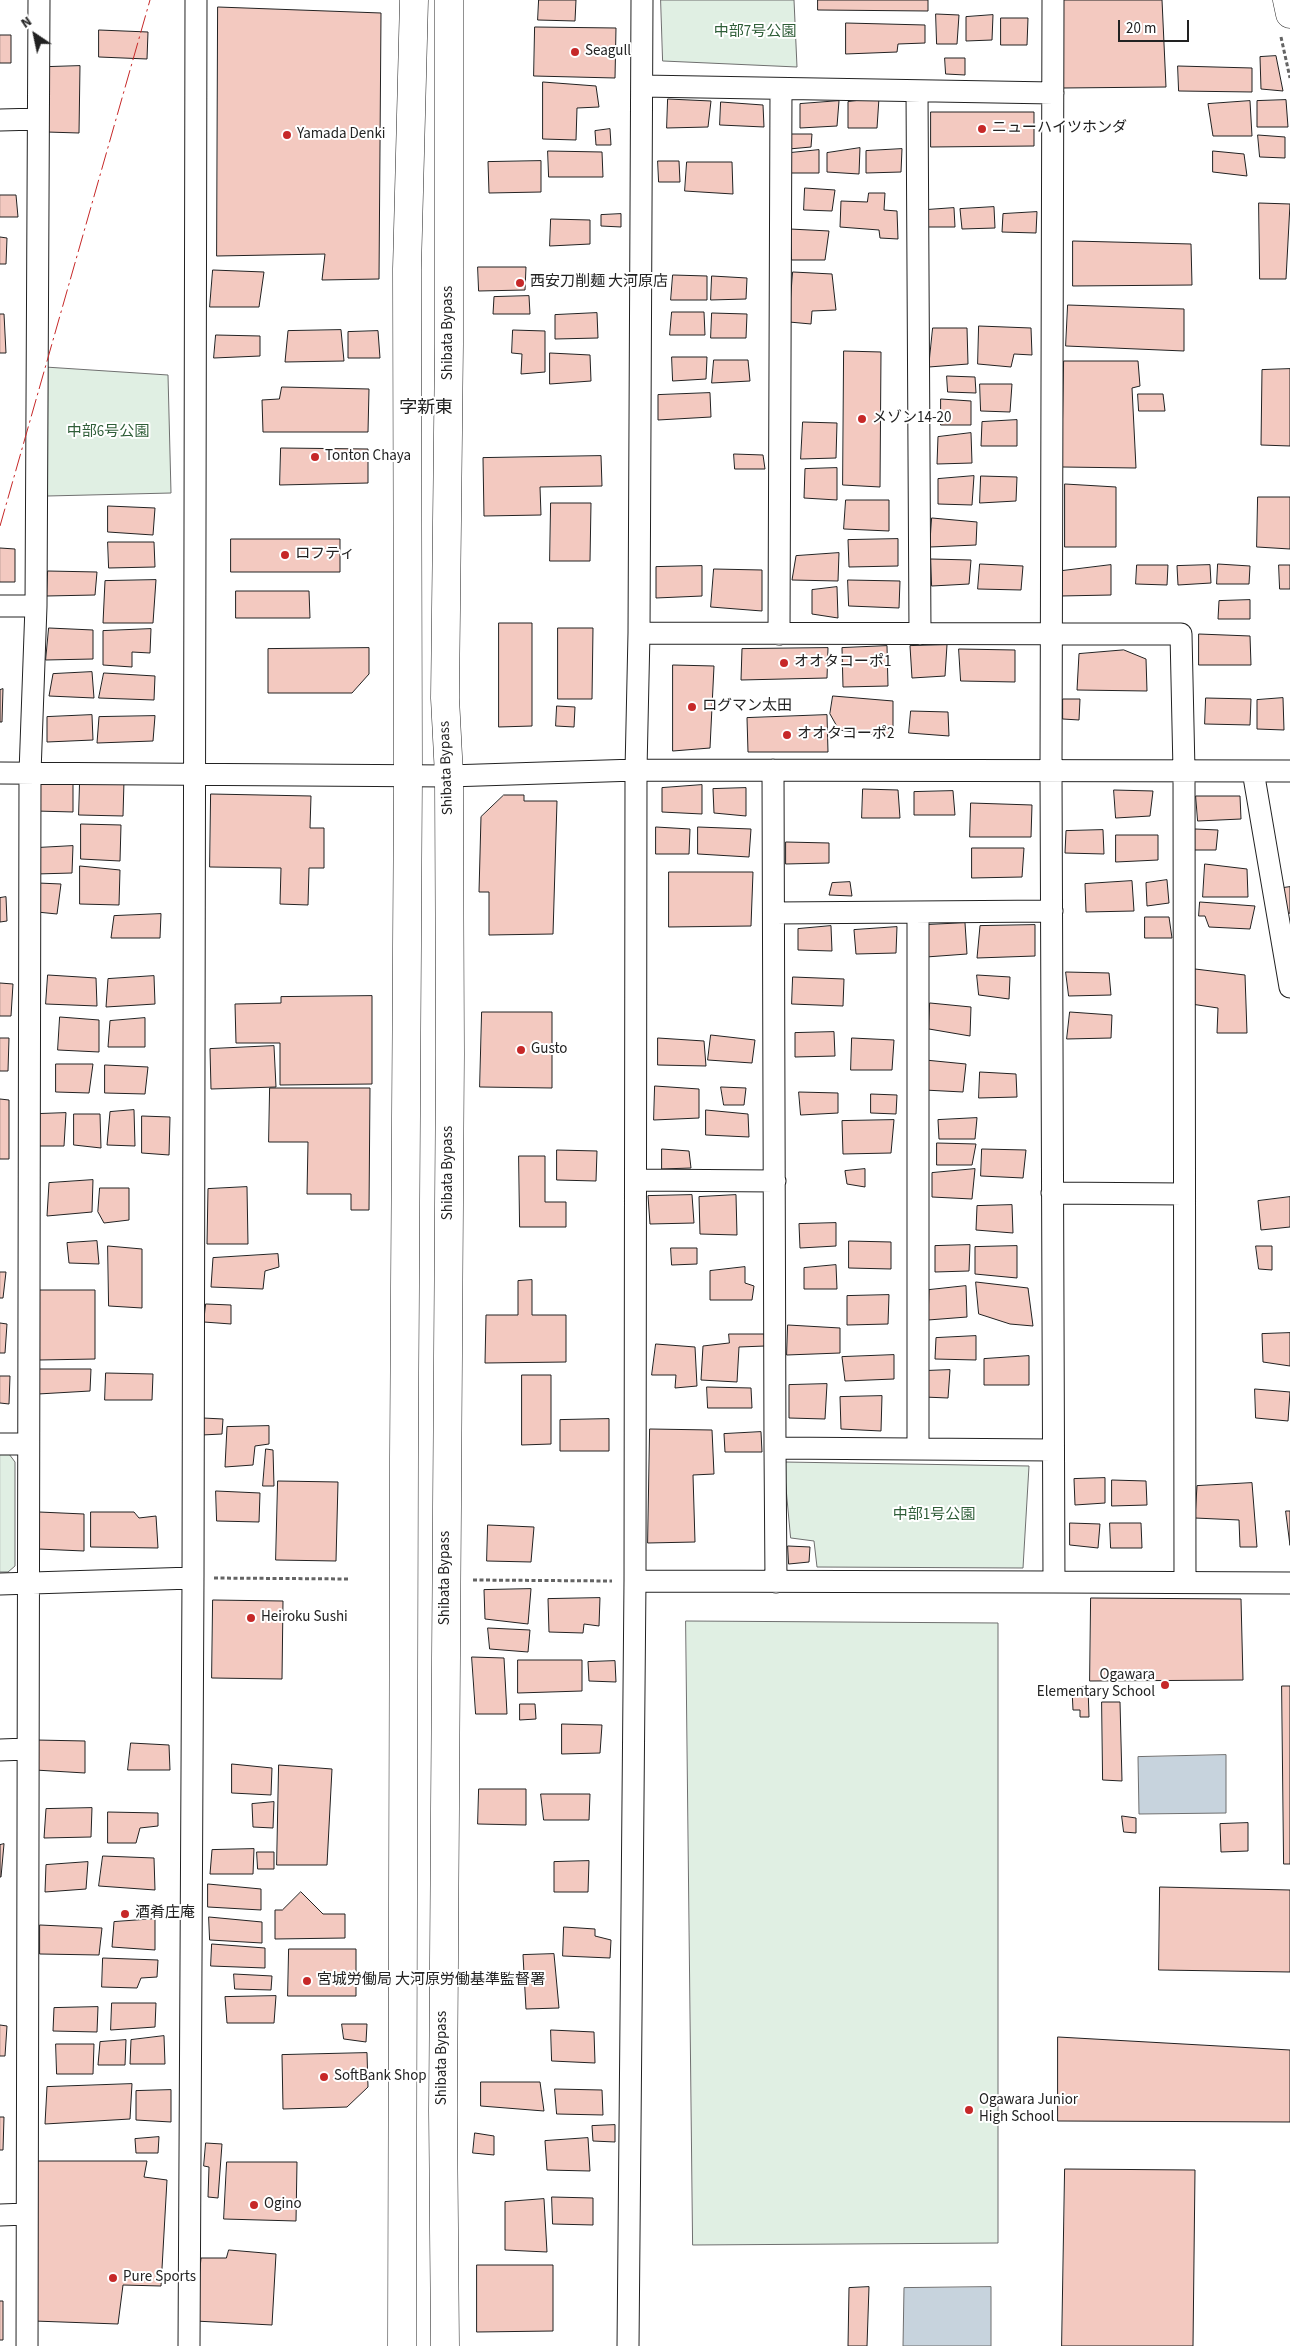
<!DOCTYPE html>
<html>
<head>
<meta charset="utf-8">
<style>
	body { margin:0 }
	#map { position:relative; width:1290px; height:2346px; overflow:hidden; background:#fff; font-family:"Source Sans 3",sans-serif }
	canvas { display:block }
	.north { position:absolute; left:10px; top:10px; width:50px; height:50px; -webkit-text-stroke:4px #fff; paint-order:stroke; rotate:326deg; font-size:14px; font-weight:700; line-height:20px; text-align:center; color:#222 }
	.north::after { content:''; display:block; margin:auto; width:18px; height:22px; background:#222; clip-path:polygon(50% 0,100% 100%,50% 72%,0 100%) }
	.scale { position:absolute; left:1118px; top:20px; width:71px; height:22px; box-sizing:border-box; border:2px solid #222; border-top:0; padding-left:6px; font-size:15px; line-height:18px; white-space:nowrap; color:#222; -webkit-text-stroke:4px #fff; paint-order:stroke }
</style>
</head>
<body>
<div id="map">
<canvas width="1290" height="2346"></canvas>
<div class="north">N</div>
<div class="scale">20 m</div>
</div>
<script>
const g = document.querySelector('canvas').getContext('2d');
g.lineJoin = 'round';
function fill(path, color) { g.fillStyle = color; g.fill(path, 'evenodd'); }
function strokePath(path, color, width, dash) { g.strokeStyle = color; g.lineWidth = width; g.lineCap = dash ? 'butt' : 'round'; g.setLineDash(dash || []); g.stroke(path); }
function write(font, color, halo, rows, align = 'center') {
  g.font = font + ' "Source Sans 3","Noto Sans JP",sans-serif'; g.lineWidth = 4; g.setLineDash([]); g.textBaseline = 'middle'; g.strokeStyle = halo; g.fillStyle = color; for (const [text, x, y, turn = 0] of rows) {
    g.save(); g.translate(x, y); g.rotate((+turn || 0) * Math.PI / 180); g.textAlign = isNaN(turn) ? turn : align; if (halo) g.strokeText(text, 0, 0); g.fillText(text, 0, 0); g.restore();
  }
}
const green = new Path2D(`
	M661 0H794L797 67 663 61Z
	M45 367 168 375 171 493 48 496Z
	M0 1454H9L15 1462V1566L8 1572H0Z
	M784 1462 1029 1466 1023 1568 817 1567 814 1541 791 1538Z
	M686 1621 998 1623V2243L693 2245Z`);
const water = new Path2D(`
	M1226 1755V1813L1139 1814 1138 1757Z
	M991 2287V2346H903L904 2288Z`);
const building = new Path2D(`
	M539 0H576L575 21 538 20Z
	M818 0H928V11L818 10Z
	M1062 0H1162L1166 87 1063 88Z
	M218 7 381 13 379 279 322 280 325 254 217 256Z
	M936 14 959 15 957 44H937Z
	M993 15 992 40 966 41V17Z
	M1001 18H1028L1027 45H1001Z
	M846 23 925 25V43L898 44 897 52 846 54Z
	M535 27 616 28 615 78 534 76Z
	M99 30 148 32 147 59 99 57Z
	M0 35H11V63H0Z
	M1276 56 1283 91 1261 89 1260 57Z
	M945 58H965V75L946 74Z
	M80 66 79 133 47 132 48 67Z
	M1178 66 1252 68V92L1179 91Z
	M543 82 596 86 599 107 577 108 576 140 543 139Z
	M879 98 877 128H848V102Z
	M668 99 711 101 708 127 667 128Z
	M1286 100 1288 127H1257V101Z
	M839 101 837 126 800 128V104Z
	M1250 101 1252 136H1213L1208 104Z
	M721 102 763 105 764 127 720 125Z
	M931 112H1034V146L931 147Z
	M610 129 611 145H596L595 131Z
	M790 134H812L811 147 789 149Z
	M1258 135 1285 137V158L1260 157Z
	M860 148 859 174 827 172V153Z
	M902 149 901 172 866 173V151Z
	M819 150V173H788L790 153Z
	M548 151 602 152 603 177H549Z
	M1213 151 1244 154 1247 176 1213 172Z
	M541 161V192L489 193 488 162Z
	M658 161H679L680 182H659Z
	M687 162H732L733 194 685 191Z
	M805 188 835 190 832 211 804 210Z
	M869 193H885L884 210 897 211 898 239 880 238 879 230 840 227 841 201 867 202Z
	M0 195H16L18 217H0Z
	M1259 203 1290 204 1286 279H1260Z
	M994 207 995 228 962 229 960 209Z
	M954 208 955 227H925L926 210Z
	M1037 212 1036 233 1002 232 1003 214Z
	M621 214V227L601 226V215Z
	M551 219 590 220V244L550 246Z
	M790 229 829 231 825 260H792Z
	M0 237 7 238 6 264H0Z
	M1073 241 1191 244 1192 285 1073 286Z
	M478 267H526L525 290 479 291Z
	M213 270 264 272 259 307H210Z
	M793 272 832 274 836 310 812 311 811 324 789 322Z
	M673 275 707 276V300H671Z
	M712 276 747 278 746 299 711 300Z
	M529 296 530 314H493L494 297Z
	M1068 305 1184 309V351L1066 346Z
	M672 312H704L705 335H670Z
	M597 313 598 338 555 339V315Z
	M712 313 747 314 746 338H711Z
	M0 314H4L6 353H0Z
	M979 326 1031 328 1032 355 1014 354 1011 367 978 364Z
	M933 328H967L968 364 929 367Z
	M341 330 344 361 285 362 288 331Z
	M513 330 545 331V372L521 374 522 354 512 353Z
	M378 331 380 358H348V332Z
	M216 335 260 336V356L214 358Z
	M844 351 881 352 880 487 843 485Z
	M550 353 590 355 591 381 550 384Z
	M672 357H707L706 379 673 381Z
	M714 360H748L750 381 712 383Z
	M1064 361H1138L1140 386 1132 388 1136 468 1062 467Z
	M1290 369V446L1261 445 1262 370Z
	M947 376 975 377 976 393 948 392Z
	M980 384H1012L1010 412 981 411Z
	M282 387 369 389 368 432H263L262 400 279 399Z
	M710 393 711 417 658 420V395Z
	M1138 394H1163L1165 411H1139Z
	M941 399 971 401V425H941Z
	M1017 420V446H981L982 422Z
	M803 422 837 423 836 458 801 459Z
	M971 433 972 463 937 464 938 437Z
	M281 448 368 449V483L280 485Z
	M734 454 763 455 765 469H735Z
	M601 456 602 486 540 487 541 515 484 516 483 458Z
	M837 468V500L804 498 805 469Z
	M974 476 972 505 938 504V479Z
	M981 476 1017 477 1016 501 980 503Z
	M1065 484 1116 487V547H1065Z
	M1258 497H1290V549L1257 547Z
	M846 500H889V531L844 529Z
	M551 503H591L590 561H550Z
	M108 506 155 508 153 535 108 532Z
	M932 518 977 522 976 545 930 547Z
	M231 539H340V572H231Z
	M898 539V566L849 567 848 540Z
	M108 542H154L155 567 109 568Z
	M0 548 15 549V582H0Z
	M839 553 838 581 792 580 796 556Z
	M931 559 971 560 969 584 932 586Z
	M980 564 1023 566 1021 590 978 589Z
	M1218 564 1250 566 1249 584H1217Z
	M1111 565V595L1061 596 1062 571Z
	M1137 565H1168L1167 585 1136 584Z
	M1210 565 1211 583 1178 585 1177 566Z
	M1279 565H1290V589H1280Z
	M702 566V596L656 598V567Z
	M714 569 762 570V611L711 607Z
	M48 571 97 572 95 595 47 596Z
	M156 580 153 623H103L105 581Z
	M848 580 900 581 899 608 849 606Z
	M837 587 838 618 812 614V590Z
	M236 591H309L310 618H236Z
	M1250 600V619H1218L1219 601Z
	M499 623H532V726L499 727Z
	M49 628 93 630V659L46 660Z
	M558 628H593L592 699H558Z
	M151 629 150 653 132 652V667L103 665V631Z
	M1199 634 1250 636 1251 665H1199Z
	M947 645 945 676 912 678 910 646Z
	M887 646 888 686 843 687 842 648Z
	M369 648V674L352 693H268V649Z
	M828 648 827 678 741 680 742 649Z
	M959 649 1015 650V682L961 681Z
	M1124 650 1146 659 1147 691 1077 690 1079 654Z
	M673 665 714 666 710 748 673 751Z
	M92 672 94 698 49 696 53 674Z
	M104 673 155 676 154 700 99 698Z
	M3 689 2 722H0V690Z
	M833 696 893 701V737L839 730 830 714Z
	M1206 698 1251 699 1250 725 1205 724Z
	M1283 698 1284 730 1257 729V700Z
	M1063 699H1080L1079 720 1063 719Z
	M557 706 575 707 574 727 556 726Z
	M911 711 948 712 949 736 909 733Z
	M92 715 93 740 47 742V717Z
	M827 715 828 752H748L747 718Z
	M155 716 153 741 97 743 99 717Z
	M35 781H73V812L36 811Z
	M80 781H124L123 816 79 815Z
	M702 785V814L662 812V788Z
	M746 788V816L714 813 713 789Z
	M863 789 898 790 900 818H862Z
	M1114 790 1153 791 1150 816 1116 818Z
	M953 791 955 815H914V792Z
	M211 794 311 796 310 828H324V868H309L308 905 280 904 281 868 210 867Z
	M504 795H524V801H557L553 934 489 935V892H479L481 817Z
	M1196 796H1240L1241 819 1198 821Z
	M971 803 1032 805 1031 837H970Z
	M81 824 121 825 120 861 81 859Z
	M656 827 690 829 689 854H656Z
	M698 827 751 829 749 857 698 854Z
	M1195 829 1218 830 1216 850H1195Z
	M1103 830 1104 854 1065 853 1066 831Z
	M1116 835H1158V860L1116 862Z
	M786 842 829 843V863L786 864Z
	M73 846 72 873 36 874V848Z
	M972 848H1024L1022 877 972 878Z
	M1205 864 1247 869 1248 897H1203Z
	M80 866 120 870 119 905 80 904Z
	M669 872H753L751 926 669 927Z
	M1167 880 1169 903 1147 906 1146 883Z
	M1132 881 1134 911 1086 912 1085 884Z
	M850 882 852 896 829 895 832 883Z
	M38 883 61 884 57 914 37 912Z
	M1290 887V913L1287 914 1283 888Z
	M6 897 7 921 0 922V898Z
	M1200 902 1255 906 1250 929 1209 927 1205 916H1199Z
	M161 914 160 938H111L114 916Z
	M1145 917H1169L1172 938H1145Z
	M965 923 967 954 926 957V925Z
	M1035 925V956L977 958 980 926Z
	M831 926 832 951 798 950V929Z
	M897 927 896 953 856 954 854 930Z
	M1195 969 1245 975 1247 1033H1217L1218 1008 1191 1004Z
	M1066 972 1109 973 1111 995 1069 996Z
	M48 975 96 978 97 1006 46 1004Z
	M977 975 1010 977 1009 999 979 995Z
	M154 976 155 1004 106 1007 108 979Z
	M793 977 844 979 843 1006 792 1004Z
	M0 983 13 984 11 1016H0Z
	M372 996V1084L280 1085V1043H236L235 1004 281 1003V997Z
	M930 1003 971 1007 970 1036 929 1029Z
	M482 1012H552V1088L480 1087Z
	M1070 1012 1112 1015 1111 1038 1067 1039Z
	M60 1017 99 1020V1052L58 1050Z
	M145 1018V1047H108L110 1021Z
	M834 1032 835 1056 795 1057V1033Z
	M711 1035 755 1040 752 1063 708 1060Z
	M0 1038H9L8 1071H0Z
	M658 1038 704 1041 706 1066 658 1065Z
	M852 1038 894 1040 892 1070H851Z
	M274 1046 276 1087 211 1089 210 1049Z
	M925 1060 966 1064 963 1092 924 1090Z
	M56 1064H93L89 1093 56 1092Z
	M105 1065 148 1067 145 1094 105 1093Z
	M980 1072 1016 1074 1017 1097 979 1098Z
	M655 1086 699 1089V1118L654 1120Z
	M721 1087 746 1088 744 1105H724Z
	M270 1088H370L369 1210H351V1194H307L308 1142H269Z
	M799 1092 838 1093V1113L801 1115Z
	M871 1094 897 1095 896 1114 871 1113Z
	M0 1099 9 1100V1159H0Z
	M134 1110 135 1146 107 1145 110 1112Z
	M706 1110 748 1114 749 1137 706 1135Z
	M66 1113 64 1146H37L38 1114Z
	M74 1114H100L101 1148 74 1145Z
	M142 1116 170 1117 169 1155 142 1153Z
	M977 1118 975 1139H939L938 1120Z
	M894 1120 891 1153 843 1154 842 1121Z
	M937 1143 976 1144 972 1165H937Z
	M662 1149 689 1151 691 1168 662 1169Z
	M982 1149 1026 1150 1023 1178 981 1176Z
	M557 1150 597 1151 596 1181 557 1180Z
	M519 1156H545V1202H566V1227H520Z
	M865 1169V1187L847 1184 845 1171Z
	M975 1169 972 1199 932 1197V1173Z
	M93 1180 92 1212 47 1216 49 1183Z
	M247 1187 248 1244H207L208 1189Z
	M100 1188H129V1220L104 1223 98 1212Z
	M692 1195 694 1223 650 1224 648 1196Z
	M736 1195 737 1235 700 1234 699 1197Z
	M1290 1197V1227L1261 1230 1258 1201Z
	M1012 1205 1013 1233 976 1230 977 1206Z
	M836 1223V1246L800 1248 799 1224Z
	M97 1241 99 1264 69 1263 67 1243Z
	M849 1241 891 1242V1269L849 1268Z
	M970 1245 969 1271 935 1272V1246Z
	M108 1246 142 1249V1308L109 1306Z
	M1017 1246V1278L975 1274V1247Z
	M1256 1246H1272V1270L1259 1269Z
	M671 1248H697V1264L672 1265Z
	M278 1254 279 1267 265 1271 263 1289 211 1287 213 1258Z
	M836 1265 837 1289H804V1268Z
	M745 1267V1283L754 1286 752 1300H710V1271Z
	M0 1272H6L3 1298H0Z
	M532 1280V1315H566V1362L485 1363 486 1315H518V1281Z
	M976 1282 1028 1288 1033 1326 1010 1324 979 1314Z
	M966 1286 967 1317 928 1320 929 1290Z
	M40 1290H95V1359L40 1360Z
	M889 1295 888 1324 847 1325V1296Z
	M206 1304 231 1305V1324L204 1322Z
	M0 1323 7 1324 5 1353H0Z
	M788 1325 840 1328V1353L787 1355Z
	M1290 1333V1366L1263 1362 1262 1334Z
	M729 1334H764L765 1346 739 1347 737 1382 701 1380 703 1346 729 1343Z
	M976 1336V1360L935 1359 936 1338Z
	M656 1344 695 1347 697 1386 675 1388 676 1375H652Z
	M894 1355V1379L845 1381 842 1357Z
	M1029 1356V1385H984V1359Z
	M37 1369H91L90 1391 38 1394Z
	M950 1370 948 1398 924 1397V1371Z
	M106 1373 153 1374 152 1400H105Z
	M522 1375H551V1444L522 1445Z
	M0 1376H10L9 1404 0 1403Z
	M827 1384 825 1419 789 1418V1385Z
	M707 1387 751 1388 752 1408H708Z
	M1255 1389 1290 1392 1288 1421 1256 1418Z
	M882 1396 881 1431 841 1429 840 1397Z
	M203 1418 223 1419 222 1434 202 1435Z
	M609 1419V1451H560V1420Z
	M269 1426V1444L255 1446 253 1465 225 1467 227 1427Z
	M650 1429 712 1430 714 1474 693 1475 695 1542 648 1543Z
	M761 1432 762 1452H725L724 1434Z
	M266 1449 273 1450 274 1486H263Z
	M1105 1478V1503L1075 1505 1074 1479Z
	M1112 1480 1146 1481 1147 1505 1112 1506Z
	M278 1481 338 1482 336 1561 276 1560Z
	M1252 1483 1257 1547H1240L1239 1520 1195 1518 1197 1486Z
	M216 1491 260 1493 259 1522 217 1521Z
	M1286 1511H1290V1545Z
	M39 1512 84 1514V1551L38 1549Z
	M91 1512H134L139 1518 156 1516 158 1548 91 1547Z
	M1070 1523 1100 1524 1098 1548 1070 1545Z
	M1110 1523H1141L1142 1548H1111Z
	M488 1525 534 1527 531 1562 487 1561Z
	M788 1546 810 1547 809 1562 789 1564Z
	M531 1589 528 1624 485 1619 484 1590Z
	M600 1598 599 1626 584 1624 583 1633 549 1632 548 1599Z
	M1091 1598 1241 1599 1243 1680 1090 1681Z
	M213 1600 283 1601 282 1679 212 1678Z
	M488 1628 530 1630 528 1652 490 1649Z
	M472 1657 504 1658 507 1714H476Z
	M518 1660H582V1691L518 1693Z
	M615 1661 616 1682 589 1681 588 1662Z
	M1088 1686 1089 1717H1080V1710H1073L1072 1689Z
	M1282 1686H1290V1864H1284Z
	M1102 1702H1120L1122 1781 1103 1780Z
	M520 1704H535L536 1719 520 1720Z
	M562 1724 602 1725 600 1753 562 1754Z
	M36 1740 85 1741V1773L35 1770Z
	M131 1743 169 1745 170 1770H128Z
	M232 1764 272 1768 271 1795 232 1793Z
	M279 1765 332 1769 327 1865H277Z
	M479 1789H526V1825L478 1824Z
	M541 1794H590L589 1820H544Z
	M274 1802 273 1828 253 1827 252 1804Z
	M92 1808 91 1837 44 1838 46 1809Z
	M108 1812 158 1813V1826L140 1828 136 1843H108Z
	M1122 1816 1136 1818V1833L1124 1832Z
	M1248 1823V1851L1221 1852 1220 1824Z
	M4 1844 1 1877H0V1845Z
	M254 1849 253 1874H210L212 1850Z
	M257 1852H274V1869H258Z
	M103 1856 154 1858 155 1890 99 1886Z
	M589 1861 588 1892H554V1862Z
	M88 1862 86 1889 45 1892 46 1865Z
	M208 1884 261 1889V1910L208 1907Z
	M1160 1887 1290 1890V1972L1159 1970Z
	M301 1892 323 1914H345V1938L275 1939V1910H282Z
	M209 1917 262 1922V1943L210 1940Z
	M155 1919V1950L112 1947 114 1922Z
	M40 1925 102 1928 99 1955 40 1954Z
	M564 1927 595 1929V1936L611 1940 610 1958 563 1956Z
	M212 1944 265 1948V1968L211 1966Z
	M289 1949H356V1996H288Z
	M554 1954 559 2008 526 2009 523 1955Z
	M103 1958 158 1960 157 1977 141 1978 137 1988 102 1987Z
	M234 1974 272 1976 271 1990 235 1989Z
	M276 1996 274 2023H227L225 1997Z
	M112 2003H156L155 2027 111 2030Z
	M98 2007 97 2032 53 2031 54 2008Z
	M342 2024H367L366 2042 344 2039Z
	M0 2025 7 2026 5 2056H0Z
	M551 2030 594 2032 595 2063 552 2061Z
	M164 2036 165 2064H130L131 2040Z
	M1058 2037 1290 2050V2122L1058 2121Z
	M126 2040 125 2065H98L100 2042Z
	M56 2044H94L93 2074H57Z
	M367 2053 368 2087 347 2107 283 2109 282 2055Z
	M481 2082H540L544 2111 481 2106Z
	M132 2084 130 2119 45 2124 47 2087Z
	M555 2089 602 2090 603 2115 557 2114Z
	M171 2090V2122L136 2120V2091Z
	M0 2117H4L3 2150H0Z
	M615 2125V2142L593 2141 592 2126Z
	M475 2133 494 2136V2155L473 2153Z
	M159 2137 158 2153H136L135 2139Z
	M588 2138 590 2171 547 2170 545 2141Z
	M206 2143 222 2144 218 2198 208 2197 209 2167 204 2166Z
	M36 2161H147L144 2177 167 2180 161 2286 123 2285 118 2324 34 2321Z
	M227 2162H297L296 2221 224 2219Z
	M1065 2169 1195 2170 1193 2346H1062Z
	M552 2197 593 2198V2225L553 2224Z
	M544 2199 547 2252 505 2250V2202Z
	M229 2250 276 2254 272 2325 195 2321 201 2258H226Z
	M477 2265H553V2331L477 2332Z
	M869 2287 867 2346H848L849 2288Z
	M0 2301H3V2340H0Z`);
const path = new Path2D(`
	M1281 37 1290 78
	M214 1578 350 1579
	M473 1580 612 1581`);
const street = new Path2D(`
	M1053 0 1051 770 1054 1582 1290 1583
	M642 86 1053 93
	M917 91 920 634
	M0 120 38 119
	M0 606H36
	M639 633 1181 634 1184 771 1185 1582
	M779 634 781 89
	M773 770 775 1448 1053 1450
	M1253 771 1290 987
	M0 773 449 776 636 770 1290 771
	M918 912V1449
	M774 913 1052 911
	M637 1180 775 1181
	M1052 1193 1184 1194
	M0 1444H28
	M775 1448 776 1582
	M635 1581 1054 1582
	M0 1584 193 1578
	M0 1750 27 1749
	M0 2215 27 2214
	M27 2346 30 773 36 606 39 0
	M189 2346 193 1578 196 0
	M628 2346 635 1581 636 770 639 633 642 0`);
const secondary = new Path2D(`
	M1287 0 1290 14`);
const highway = new Path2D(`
	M402 2346 404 1456 408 776 407 269 414 0
	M445 2346 443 2110 450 1054 449 776 445 698 449 344V0`);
const power = new Path2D(`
	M0 526 150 0`);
const markers = [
	[575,52,5,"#c62828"],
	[982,129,5,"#c62828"],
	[287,135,5,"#c62828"],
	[520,283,5,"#c62828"],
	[862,419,5,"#c62828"],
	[315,457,5,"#c62828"],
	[285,555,5,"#c62828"],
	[784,663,5,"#c62828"],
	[692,707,5,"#c62828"],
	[787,735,5,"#c62828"],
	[521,1050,5,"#c62828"],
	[251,1618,5,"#c62828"],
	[1165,1685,5,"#c62828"],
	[125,1914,5,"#c62828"],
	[307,1981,5,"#c62828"],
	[324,2077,5,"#c62828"],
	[969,2110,5,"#c62828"],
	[254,2205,5,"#c62828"],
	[113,2278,5,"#c62828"]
];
const parkNames = [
	["中部7号公園",755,33],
	["中部6号公園",108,433],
	["中部1号公園",934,1516]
];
const poiNames = [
	["Seagull",585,52],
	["ニューハイツホンダ",992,129],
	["Yamada Denki",297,135],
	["西安刀削麺 大河原店",530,283],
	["メゾン14-20",872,419],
	["Tonton Chaya",325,457],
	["ロフティ",295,555],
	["オオタコーポ1",794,663],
	["ログマン太田",702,707],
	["オオタコーポ2",797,735],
	["Gusto",531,1050],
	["Heiroku Sushi",261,1618],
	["Ogawara",1155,1676,"right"],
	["Elementary School",1155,1693,"right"],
	["酒肴庄庵",135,1914],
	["宮城労働局 大河原労働基準監督署",317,1981],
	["SoftBank Shop",334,2077],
	["Ogawara Junior",979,2101],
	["High School",979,2118],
	["Ogino",264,2205],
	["Pure Sports",123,2278]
];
const streetNames = [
	["Shibata Bypass",449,333,-90],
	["Shibata Bypass",447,768,-92],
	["Shibata Bypass",449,1173,-90],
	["Shibata Bypass",446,1578,-90],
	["Shibata Bypass",443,2058,-90]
];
const quarterNames = [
	["字新東",426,409]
];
fill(green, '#e0efe3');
strokePath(green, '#6f6f6f', 1);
fill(water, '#c7d3dd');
strokePath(water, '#6f6f6f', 1);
fill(building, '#f3c9c0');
strokePath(building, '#222', 1);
strokePath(street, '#222', 23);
strokePath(secondary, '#222', 29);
strokePath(highway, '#222', 29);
strokePath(path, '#646464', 3, [4, 2.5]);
strokePath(street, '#fff', 21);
strokePath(secondary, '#fff', 28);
strokePath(highway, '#fff', 28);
strokePath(power, '#c62828', 1, [18, 4, 2.5, 4]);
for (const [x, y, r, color] of markers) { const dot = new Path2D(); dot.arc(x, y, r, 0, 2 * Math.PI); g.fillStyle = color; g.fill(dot); strokePath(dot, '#fff', 2); }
write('15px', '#2f5e38', '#fff', parkNames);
write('15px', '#222', '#fff', poiNames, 'left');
write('15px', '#222', '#fff', streetNames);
write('18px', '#222', '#fff', quarterNames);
</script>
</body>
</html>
